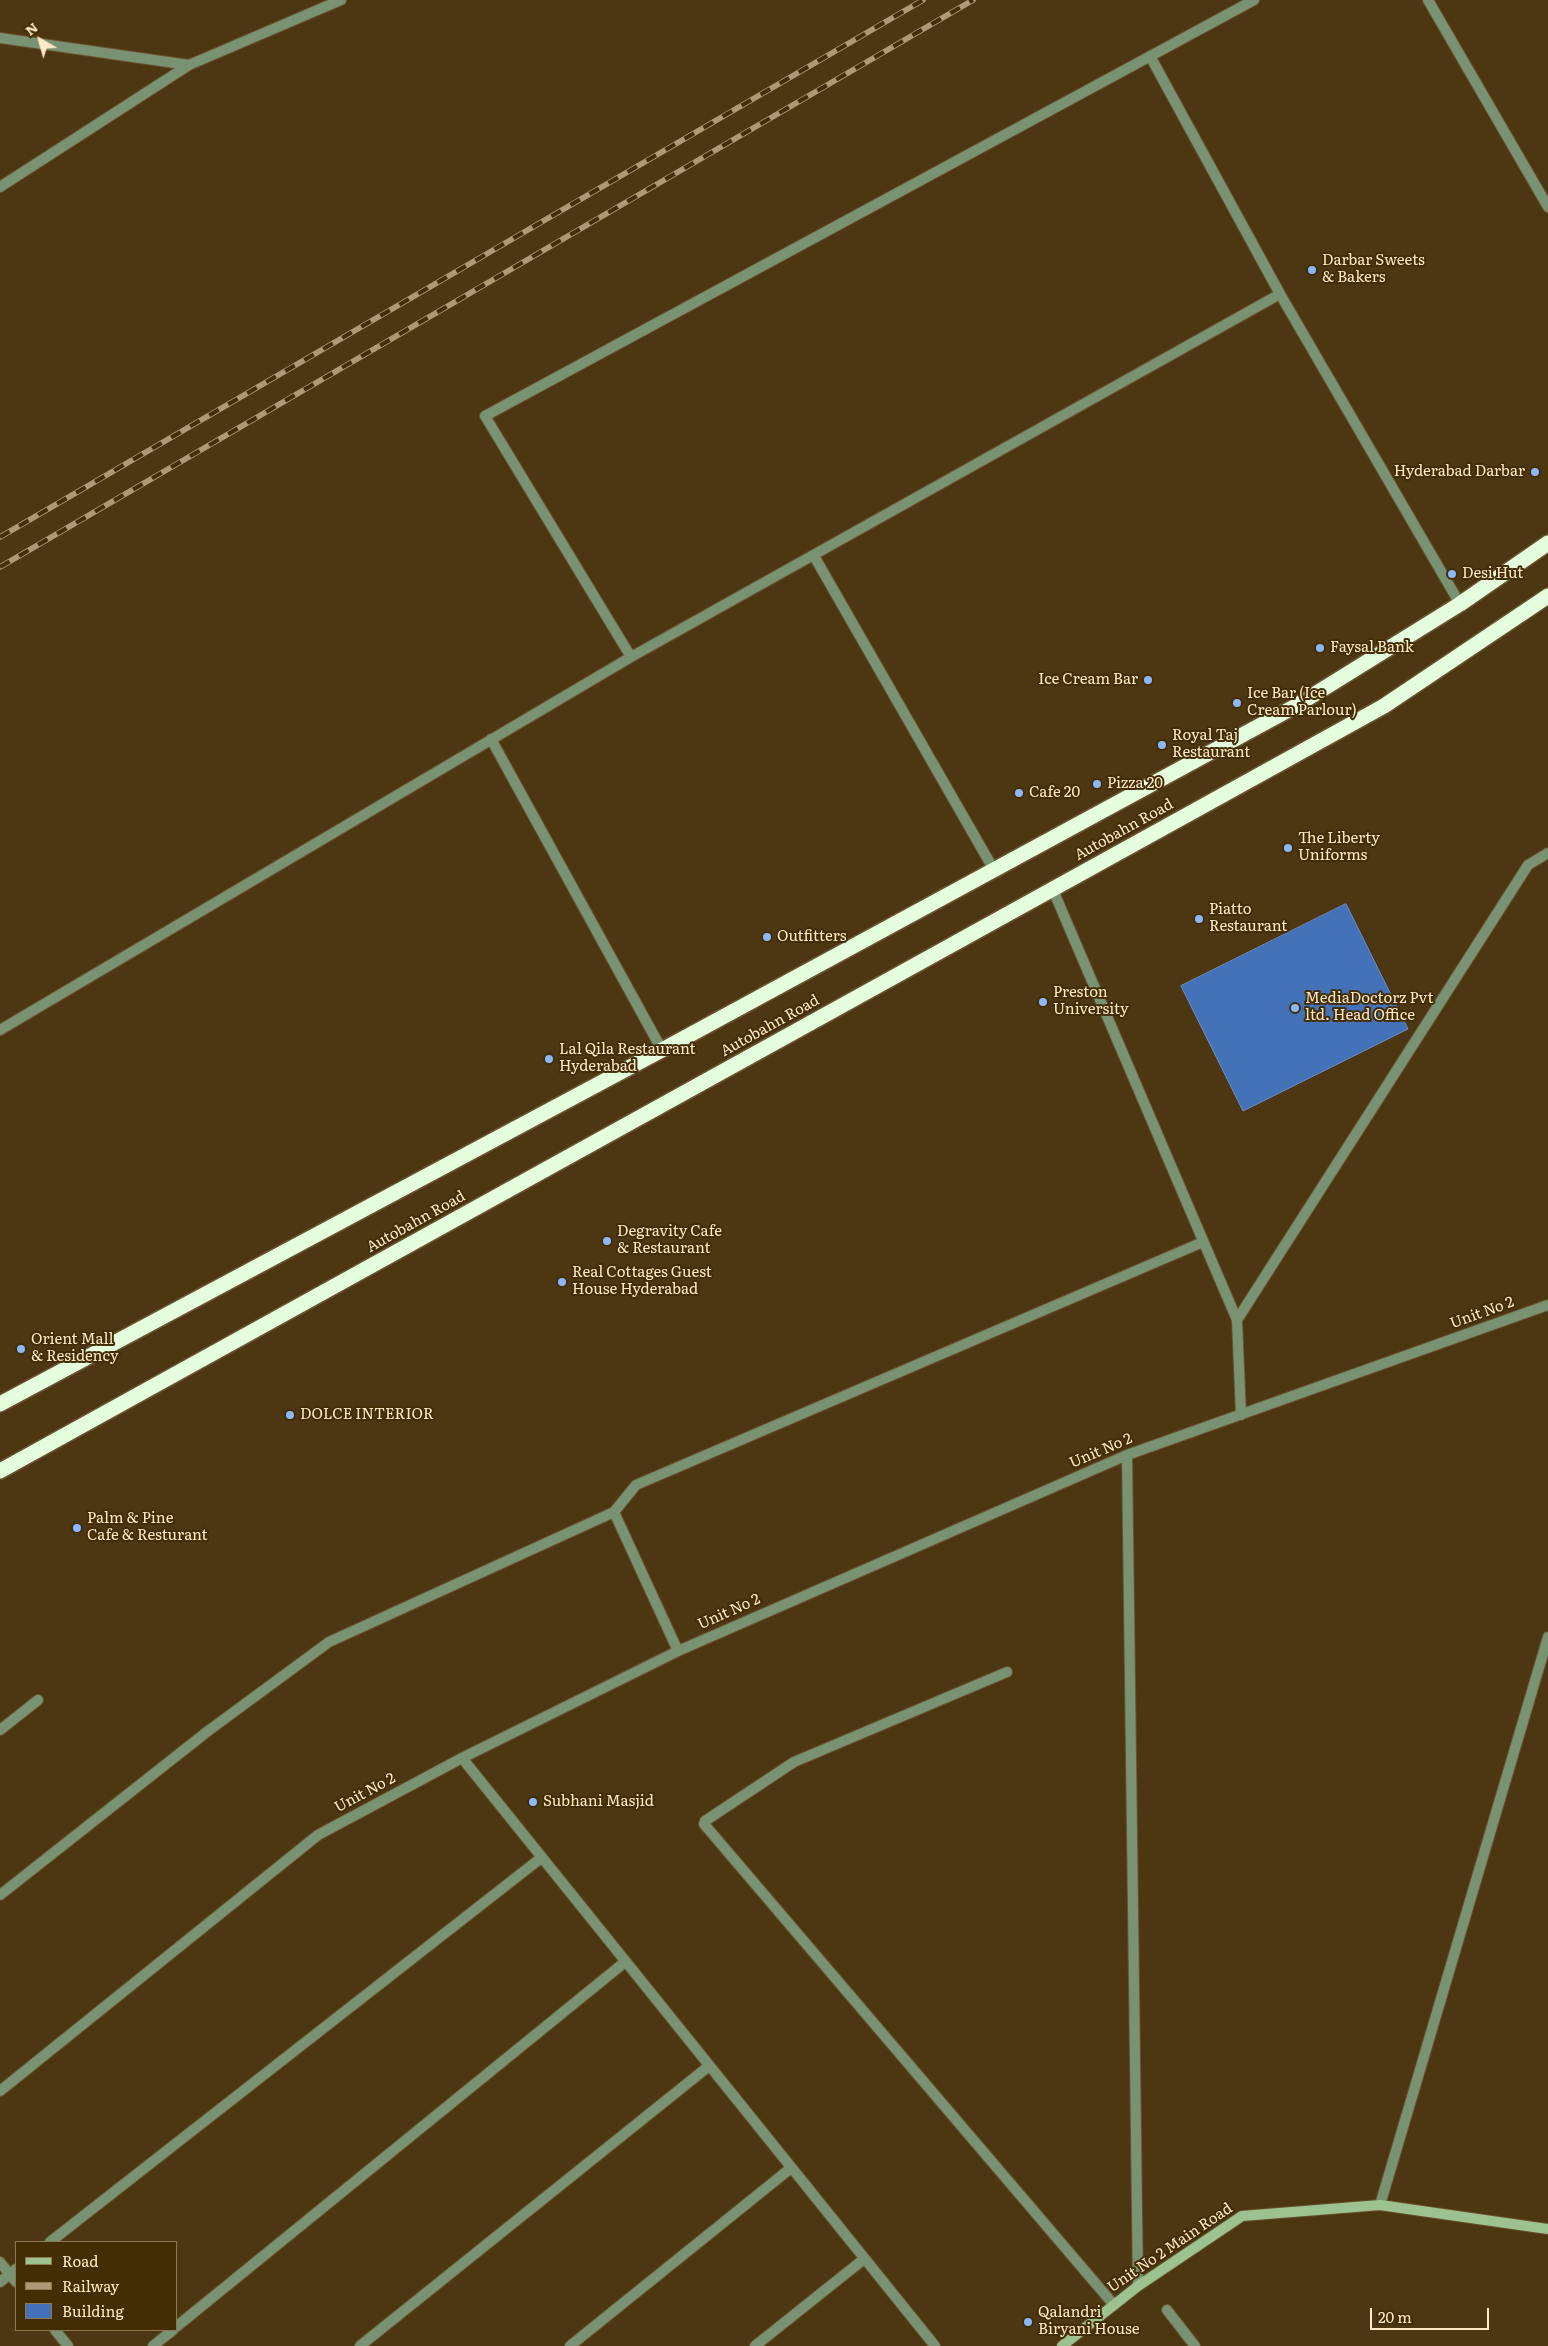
<!DOCTYPE html>
<html>
<head>
<meta charset="utf-8">
<style>
	body { margin:0 }
	#map { position:relative; width:1548px; height:2346px; overflow:hidden; background:#4c3712; font-family:Literata,serif }
	canvas { display:block }
	.legend { position:absolute; left:15px; top:2241px; width:162px; height:90px; box-sizing:border-box; background:#422d05; border:1px solid #8e7853; margin:0; padding:6px 9px; list-style:none; font-size:15px; color:#ffe9c7 }
	.legend li { display:flex; align-items:center; gap:10px; height:25px }
	.legend b { width:25px; border:1px solid #8e7853 }
	.north { position:absolute; left:15px; top:15px; width:50px; height:50px; -webkit-text-stroke:4px #422d05; paint-order:stroke; rotate:322deg; font-size:14px; font-weight:700; line-height:20px; text-align:center; color:#ffe9c7 }
	.north::after { content:''; display:block; margin:auto; width:18px; height:22px; background:#ffe9c7; clip-path:polygon(50% 0,100% 100%,50% 72%,0 100%) }
	.scale { position:absolute; left:1370px; top:2308px; width:119px; height:22px; box-sizing:border-box; border:2px solid #ffe9c7; border-top:0; padding-left:6px; font-size:15px; line-height:18px; white-space:nowrap; color:#ffe9c7; -webkit-text-stroke:4px #422d05; paint-order:stroke }
</style>
</head>
<body>
<div id="map">
<canvas width="1548" height="2346"></canvas>
<ul class="legend">
<li><b style="height:6px;background:#9bc28f"></b>Road</li>
<li><b style="height:6px;background:#ae9976"></b>Railway</li>
<li><b style="height:14px;background:#4372b9"></b>Building</li>
</ul>
<div class="north">N</div>
<div class="scale">20 m</div>
</div>
<script>
const g = document.querySelector('canvas').getContext('2d');
g.lineJoin = 'round';
function fill(path, color) { g.fillStyle = color; g.fill(path, 'evenodd'); }
function strokePath(path, color, width, dash) { g.strokeStyle = color; g.lineWidth = width; g.lineCap = dash ? 'butt' : 'round'; g.setLineDash(dash || []); g.stroke(path); }
function write(font, color, halo, rows, align = 'center') {
  g.font = font + ' Literata,serif'; g.lineWidth = 4; g.setLineDash([]); g.textBaseline = 'middle'; g.strokeStyle = halo; g.fillStyle = color; for (const [text, x, y, turn = 0] of rows) {
    g.save(); g.translate(x, y); g.rotate((+turn || 0) * Math.PI / 180); g.textAlign = isNaN(turn) ? turn : align; if (halo) g.strokeText(text, 0, 0); g.fillText(text, 0, 0); g.restore();
  }
}
const building = new Path2D(`
	M1346 904 1408 1029 1243 1111 1181 986Z`);
const street = new Path2D(`
	M1254 0 485 416 631 657 1280 294 1460 604
	M1428 0 1548 207
	M0 38 189 65 341 0
	M1150 56 1280 294
	M0 187 189 65
	M814 556 994 870
	M491 739 662 1050
	M1053 890 1237 1320 1241 1415
	M0 1030 631 657
	M1237 1320 1528 865 1548 853
	M1127 1455 1138 2286
	M678 1651 614 1512 636 1485 1203 1242
	M1007 1672 794 1762 705 1821 704 1824 1114 2305
	M0 1730 38 1700
	M462 1758 935 2346
	M0 1895 208 1731 329 1642 614 1512
	M0 2091 318 1835 462 1758 678 1651 1127 1455 1548 1305
	M1380 2205 1548 1637
	M50 2242 541 1858
	M0 2262 16 2282
	M0 2282 16 2269
	M1167 2310 1195 2346
	M176 2327 625 1962
	M55 2330 68 2346
	M153 2346 173 2330
	M360 2346 709 2066
	M570 2346 791 2168
	M755 2346 864 2259`);
const secondary = new Path2D(`
	M1062 2346 1138 2286 1242 2216 1380 2205 1548 2229`);
const highway = new Path2D(`
	M0 1404 662 1050 1294 707 1460 604 1548 543
	M0 1471 1384 706 1548 596`);
const rail = new Path2D(`
	M0 537 923 0
	M0 567 973 0`);
const markers = [
	[1312,270,5,"#8cb9fc"],
	[1535,472,5,"#8cb9fc"],
	[1452,574,5,"#8cb9fc"],
	[1320,648,5,"#8cb9fc"],
	[1148,680,5,"#8cb9fc"],
	[1237,703,5,"#8cb9fc"],
	[1162,745,5,"#8cb9fc"],
	[1097,784,5,"#8cb9fc"],
	[1019,793,5,"#8cb9fc"],
	[1288,848,5,"#8cb9fc"],
	[1199,919,5,"#8cb9fc"],
	[767,937,5,"#8cb9fc"],
	[1043,1002,5,"#8cb9fc"],
	[1295,1008,5,"#8cb9fc"],
	[549,1059,5,"#8cb9fc"],
	[607,1241,5,"#8cb9fc"],
	[562,1282,5,"#8cb9fc"],
	[21,1349,5,"#8cb9fc"],
	[290,1415,5,"#8cb9fc"],
	[77,1528,5,"#8cb9fc"],
	[533,1802,5,"#8cb9fc"],
	[1028,2322,5,"#8cb9fc"]
];
const poiNames = [
	["Darbar Sweets",1322,261],
	["& Bakers",1322,278],
	["Hyderabad Darbar",1525,472,"right"],
	["Desi Hut",1462,574],
	["Faysal Bank",1330,648],
	["Ice Cream Bar",1138,680,"right"],
	["Ice Bar (Ice",1247,694],
	["Cream Parlour)",1247,711],
	["Royal Taj",1172,736],
	["Restaurant",1172,753],
	["Pizza 20",1107,784],
	["Cafe 20",1029,793],
	["The Liberty",1298,839],
	["Uniforms",1298,856],
	["Piatto",1209,910],
	["Restaurant",1209,927],
	["Outfitters",777,937],
	["Preston",1053,993],
	["University",1053,1010],
	["MediaDoctorz Pvt",1305,999],
	["ltd. Head Office",1305,1016],
	["Lal Qila Restaurant",559,1050],
	["Hyderabad",559,1067],
	["Degravity Cafe",617,1232],
	["& Restaurant",617,1249],
	["Real Cottages Guest",572,1273],
	["House Hyderabad",572,1290],
	["Orient Mall",31,1340],
	["& Residency",31,1357],
	["DOLCE INTERIOR",300,1415],
	["Palm & Pine",87,1519],
	["Cafe & Resturant",87,1536],
	["Subhani Masjid",543,1802],
	["Qalandri",1038,2313],
	["Biryani House",1038,2330]
];
const streetNames = [
	["Autobahn Road",1124,830,-29],
	["Autobahn Road",770,1026,-29],
	["Autobahn Road",416,1222,-29],
	["Unit No 2",1482,1313,-20],
	["Unit No 2",1101,1451,-23],
	["Unit No 2",729,1612,-24],
	["Unit No 2",365,1793,-28],
	["Unit No 2 Main Road",1170,2248,-34]
];
fill(building, '#4372b9');
strokePath(building, '#6a91cd', 1);
strokePath(street, '#69532f', 12);
strokePath(secondary, '#69532f', 12);
strokePath(highway, '#69532f', 18);
strokePath(street, '#799271', 10);
strokePath(secondary, '#9bc28f', 10);
strokePath(highway, '#e5fede', 15);
strokePath(rail, '#ae9976', 5.5);
strokePath(rail, '#422d05', 4, [11]);
for (const [x, y, r, color] of markers) { const dot = new Path2D(); dot.arc(x, y, r, 0, 2 * Math.PI); g.fillStyle = color; g.fill(dot); strokePath(dot, '#422d05', 2); }
write('15px', '#ffe9c7', '#422d05', poiNames, 'left');
write('15px', '#ffe9c7', '#422d05', streetNames);
</script>
</body>
</html>
